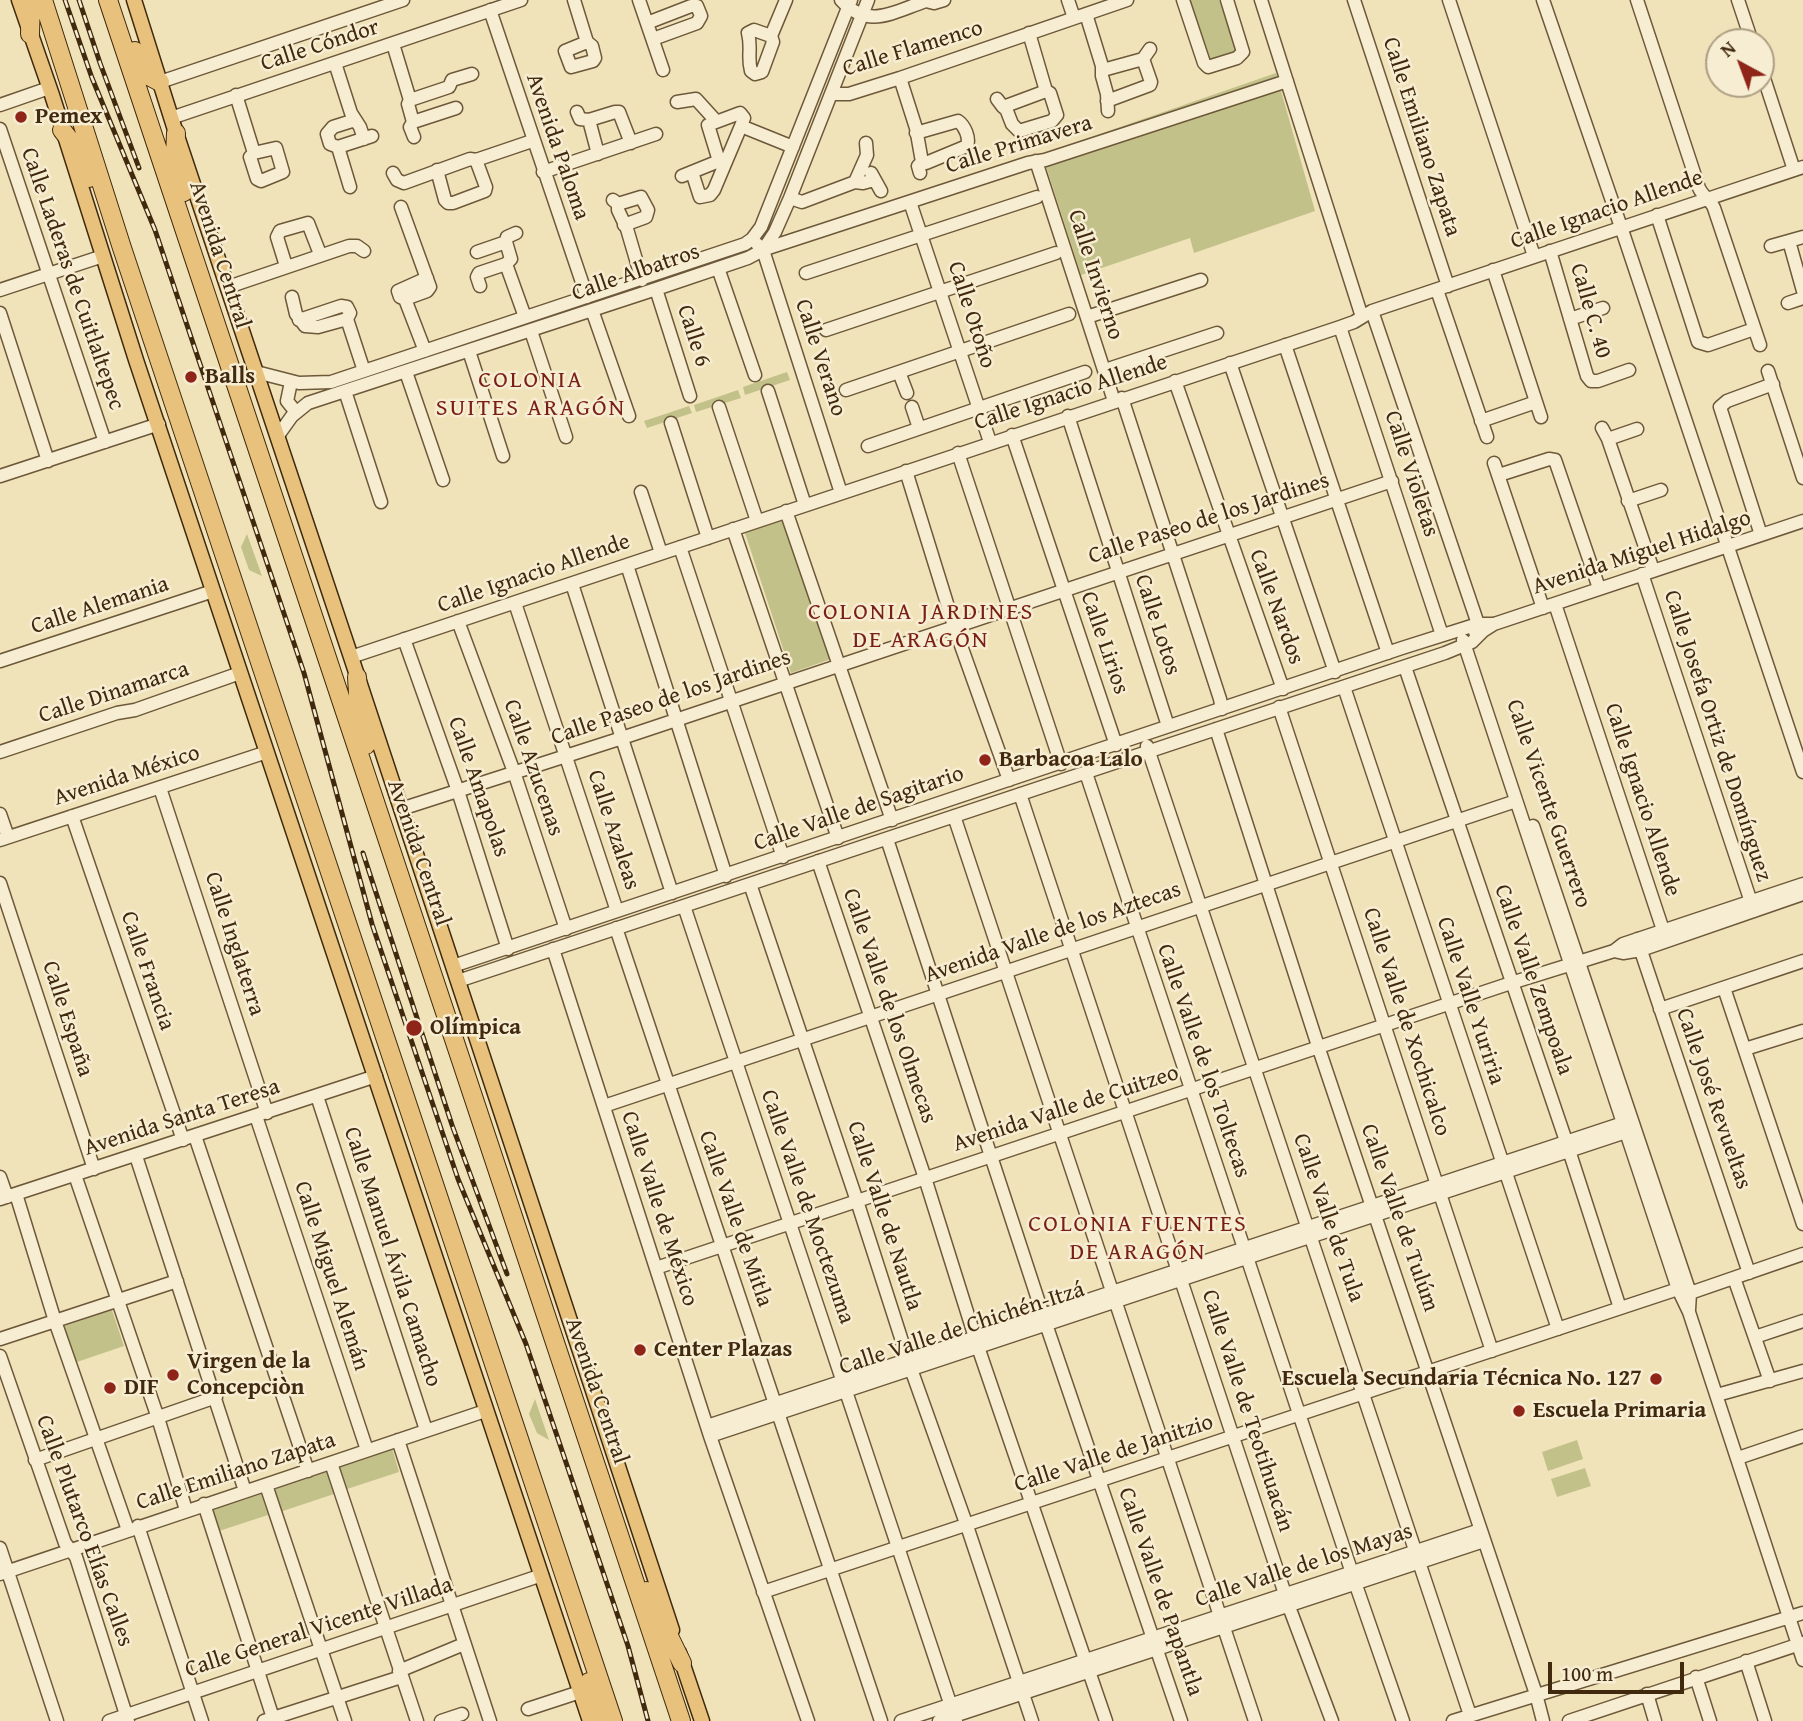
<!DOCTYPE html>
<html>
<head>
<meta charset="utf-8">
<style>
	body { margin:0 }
	#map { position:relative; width:1803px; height:1721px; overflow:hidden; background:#f1e3b9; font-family:"Gentium Book Plus",serif }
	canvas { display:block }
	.north { position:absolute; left:1705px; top:28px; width:70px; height:70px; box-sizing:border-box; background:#f6edd2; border:2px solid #ae9f84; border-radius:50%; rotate:319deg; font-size:19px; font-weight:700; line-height:28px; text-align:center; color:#41290e }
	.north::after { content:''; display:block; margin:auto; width:24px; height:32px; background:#8f2418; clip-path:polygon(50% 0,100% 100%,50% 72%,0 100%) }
	.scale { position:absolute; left:1548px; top:1662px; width:136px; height:32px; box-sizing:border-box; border:4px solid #41290e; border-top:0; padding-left:9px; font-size:21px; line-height:24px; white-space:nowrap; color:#41290e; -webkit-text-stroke:5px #f6edd2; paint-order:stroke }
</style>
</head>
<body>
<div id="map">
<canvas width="1803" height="1721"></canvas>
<div class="north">N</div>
<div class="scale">100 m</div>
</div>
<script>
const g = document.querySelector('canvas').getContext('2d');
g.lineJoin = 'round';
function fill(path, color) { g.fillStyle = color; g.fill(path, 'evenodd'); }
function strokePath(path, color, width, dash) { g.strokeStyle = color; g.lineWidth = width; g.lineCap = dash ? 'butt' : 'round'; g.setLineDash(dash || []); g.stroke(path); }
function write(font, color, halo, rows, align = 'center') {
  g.font = font + ' "Gentium Book Plus",serif'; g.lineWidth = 5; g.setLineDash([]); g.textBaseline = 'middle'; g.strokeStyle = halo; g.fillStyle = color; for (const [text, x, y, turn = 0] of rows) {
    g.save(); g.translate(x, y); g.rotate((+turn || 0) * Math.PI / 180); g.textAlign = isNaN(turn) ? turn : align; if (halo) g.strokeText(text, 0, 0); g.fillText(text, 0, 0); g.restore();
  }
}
const green = new Path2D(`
	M1184 0H1219L1238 53 1206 64Z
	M1276 73 1315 211 1194 253 1190 238 1081 275 1042 154Z
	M787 372 790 380 745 395 743 387Z
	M738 390 741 398 696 412 694 405Z
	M689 406 692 413 647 428 644 421Z
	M784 520 831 659 791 673 745 533Z
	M247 534 262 576 249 570 241 547Z
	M112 1310 124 1346 74 1363 62 1327Z
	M535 1399 549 1440 537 1433 529 1414Z
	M1577 1440 1583 1459 1548 1471 1542 1452Z
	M392 1448 399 1472 344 1490 336 1467Z
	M1585 1468 1591 1486 1557 1497 1551 1479Z
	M326 1470 334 1494 280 1512 273 1488Z
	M261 1494 268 1515 216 1532 209 1511Z`);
const minor = new Path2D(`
	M574 0 587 42 592 46 595 58 593 61 571 67 565 51 587 42
	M639 0 663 70
	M841 0C868 30 893 12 926 1L934 3 944 0
	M1068 0 1074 18
	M1183 0 1204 63 1208 67 1237 58 1243 52 1227 0
	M1261 0 1362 317
	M1354 0 1448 286
	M1449 0 1534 256
	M1543 0 1621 227 1803 772
	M1637 0 1699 188C1703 197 1711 200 1714 208L1760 345
	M1738 0 1752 42
	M490 10 587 297
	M1086 14 1102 66V76L1107 94 1108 111
	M647 23 691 6H697L701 16 697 23 653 39
	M771 36 754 30 748 33C752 49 747 56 751 71L755 74 762 72 773 42 771 36 786 0
	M393 44 410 100 408 104 413 122
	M335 63 351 113 360 127 364 139
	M1761 69 1794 170
	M1103 70 1143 59 1150 49
	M900 78 916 128 922 162
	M160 82 403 0
	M831 94H849L900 78 1127 0
	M236 95 254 153 250 157 257 179 261 181 283 172 276 148 254 153
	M997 99 1003 107 1046 91
	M410 100 449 87 452 80 472 74
	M1107 101 1150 85 1151 82 1143 59
	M677 102 696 99 716 121
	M0 105 49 88
	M1005 106 1012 124 1019 131 1052 121 1057 115 1050 93 1046 91 1029 33
	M577 112 580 119 589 120 615 112H619L631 143
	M171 118 521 0
	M355 120 333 127 327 134 330 144 338 147 372 136
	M589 120 598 154
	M741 126 793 147
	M0 129 105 442
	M916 133 958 121C965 126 970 138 967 146
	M414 137 410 127 413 122 456 108
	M338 147 350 187
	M1036 161 1114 401
	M437 170 445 200 448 203H453L485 191 486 187 476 160
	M543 172 656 134
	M692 172 700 197 710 195 714 190 741 126 744 118 740 113 708 125 719 161 725 163
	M393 173 397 180 404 183 470 159 476 160 532 141
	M871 173 881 191
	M920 173 918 166 922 162 926 163 967 146
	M682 176 719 161
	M855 182 867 155 866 143
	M790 198 802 202 855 182 863 183 874 180
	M613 200 618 204V210L627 229 642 280
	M910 202 990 442
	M618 204 641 197 648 210 646 217 624 225
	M401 207 430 287 427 291 405 299
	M1657 215 1698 342 1708 345 1754 329
	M1789 241 1803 291
	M506 242 511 259 506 264 525 317
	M757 244 763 250 841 493
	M1771 246 1803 237
	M765 249 1028 163 1045 160 1287 81
	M1550 251 1587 376 1591 381H1598L1629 370
	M477 252 506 242 507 237 516 233
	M286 266 277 237 280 231 308 223 320 254
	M718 268 755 375
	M1493 270 1541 417
	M806 273 1037 197
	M480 286 477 277 479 273 506 264
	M228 287 349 246H357L364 251
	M656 289 690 396
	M0 290 103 256
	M1437 290 1487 437
	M292 297 296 314 305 326 318 327 347 319
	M1788 303 1803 298
	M592 310 629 416
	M1372 311 1478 624 1475 632
	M0 313 48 461
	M1087 317 1201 280
	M1570 319 1603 308
	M299 320 341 306 347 307 350 313 347 319 364 371
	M1340 327 1442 635
	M826 330 1056 253
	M531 331 566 437
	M1285 345 1388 653
	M425 351 405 299 400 297 398 291 427 278
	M469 351 503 456
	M1230 363 1335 672
	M1105 370 1217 333
	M1768 371 1803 478
	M256 372 299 383 331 382 745 244 752 239 761 227 851 0
	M406 372 443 480
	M899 372 907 393
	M1175 381 1283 689
	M291 382 287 401 295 411
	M846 390 1069 314
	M345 391 381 502
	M768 391 805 505
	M1122 398 1220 699 1222 709
	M719 407 757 521
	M912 407 919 428
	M1068 416 1168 726
	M1481 421 1536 402
	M671 423 708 538
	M1602 428 1608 439 1653 570
	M1012 435 1116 745
	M277 437 292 416 308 403 656 289 748 258 763 250 775 232 790 198 868 0
	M1608 439 1637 429
	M868 446 1085 372
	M958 453 1061 764
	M1494 463 1543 608
	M906 471 954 626 1009 780
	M1499 475 1549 459 1555 460 1599 588
	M0 476 159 424
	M641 492 661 553
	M1628 501 1661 490
	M786 511 892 820
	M733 529 838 838
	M1761 535 1720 407 1727 401 1773 384
	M680 547 783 857
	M627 565 726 876
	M1642 574 1754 911
	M572 584 672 893
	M515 603 617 911
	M1555 604 1663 930
	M458 621 514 772 566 929
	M404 639 458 791 508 949
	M1463 640 1678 1289 1689 1312 1803 1660
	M351 657 1340 327 1354 322 1372 311 1803 167
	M0 661 213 591
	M1405 667 1566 1141 1620 1308
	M1344 687 1558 1329
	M1279 707 1492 1351
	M1216 729 1318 1046 1536 1694 1543 1721
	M1147 746 1470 1715
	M0 752 117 713 135 710 240 673
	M1086 773 1358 1591 1403 1721
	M160 788 267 1113
	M1020 794 1291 1612 1332 1721
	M401 809 622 738 1392 481
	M0 814 8 837
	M72 816 183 1140
	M954 816 1255 1721
	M1533 826 1690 1293 1689 1310
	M887 839 1046 1324 1181 1721
	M0 840 267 752
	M818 861 925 1178 978 1347 1106 1721
	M0 883 94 1169
	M750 884 857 1201 911 1369 967 1526 1032 1721
	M684 906 956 1721
	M616 928 881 1721
	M1637 939 1749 1273
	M553 949 710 1436 808 1721
	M1614 951 1623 944 1803 884
	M453 966 1402 648 1478 624H1493
	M458 981 1445 653 1472 642 1483 631 1494 624 1803 521
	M1724 988 1803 1224
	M1660 1009 1803 961
	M1745 1049 1803 1031
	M317 1096 426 1430
	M604 1106 1516 801
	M256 1116 367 1450
	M195 1136 308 1471
	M136 1156 245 1491
	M75 1175 158 1418 186 1510
	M0 1177 7 1197
	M16 1194 55 1321 128 1530
	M0 1199 376 1076
	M656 1268 1511 983 1614 951 1623 953 1641 950 1803 894
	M1734 1278 1770 1381
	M1682 1291 1690 1293 1803 1254
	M1755 1337 1803 1321
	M0 1339 177 1281
	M0 1356 65 1543 76 1557 128 1721
	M1717 1395 1803 1371
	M707 1426 1623 1123
	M710 1436 1626 1132
	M398 1440 490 1721
	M1738 1458 1803 1436
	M35 1460 216 1397
	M331 1463 417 1721
	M266 1485 345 1721
	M204 1504 274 1721
	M138 1526 202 1721
	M0 1548 57 1721
	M0 1574 485 1411
	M763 1592 1678 1289
	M1746 1661 1765 1721
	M399 1671 464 1644
	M1696 1677 1710 1721
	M1647 1694 1655 1721
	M528 1709 580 1692
	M109 1721 542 1575
	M264 1721 401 1677
	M441 1721 462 1714
	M901 1721 1480 1530
	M939 1721 1484 1541
	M1453 1721 1803 1613
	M1569 1721 1803 1643`);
const major = new Path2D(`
	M19 0 52 95 136 360 590 1721
	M134 0 176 133 351 657 672 1630
	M679 1653 702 1721`);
const highway = new Path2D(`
	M43 0 122 248 613 1721
	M108 0 681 1721
	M30 34 31 0
	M135 51 147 75 160 82
	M62 130 77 149 89 178
	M176 133 175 157 184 192
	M357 677 359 710 366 745
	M647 1591 682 1663
	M589 1682 599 1721`);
const rail = new Path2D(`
	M65 0 92 78 155 230 304 673 372 924 458 1179 526 1344 628 1646 648 1721
	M79 0 100 63 139 168
	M363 853 452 1125 507 1274`);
const markers = [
	[21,117,7,"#8f2418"],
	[191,377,7,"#8f2418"],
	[985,760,7,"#8f2418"],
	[414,1028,9,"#8f2418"],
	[640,1350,7,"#8f2418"],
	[173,1375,7,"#8f2418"],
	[1656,1379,7,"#8f2418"],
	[110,1388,7,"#8f2418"],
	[1519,1411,7,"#8f2418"]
];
const streetNames = [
	["Calle Cóndor",320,46,-18],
	["Calle Flamenco",913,49,-17],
	["Calle Emiliano Zapata",1421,137,72],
	["Calle Primavera",1019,145,-17],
	["Avenida Paloma",557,147,71],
	["Calle Ignacio Allende",1607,210,-19],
	["Avenida Central",219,255,72],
	["Calle Albatros",636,273,-19],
	["Calle Invierno",1095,275,72],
	["Calle Laderas de Cuitlaltepec",72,279,71],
	["Calle C. 40",1590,311,74],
	["Calle Otoño",971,315,72],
	["Calle 6",693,336,72],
	["Calle Verano",820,358,72],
	["Calle Ignacio Allende",1071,393,-18],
	["Calle Violetas",1411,474,72],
	["Calle Paseo de los Jardines",1209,519,-18],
	["Avenida Miguel Hidalgo",1642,553,-18],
	["Calle Ignacio Allende",534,574,-19],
	["Calle Alemania",100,606,-18],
	["Calle Nardos",1276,607,70],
	["Calle Lotos",1157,625,72],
	["Calle Lirios",1104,643,71],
	["Calle Dinamarca",114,693,-18],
	["Calle Paseo de los Jardines",671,698,-19],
	["Calle Josefa Ortiz de Domínguez",1717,736,72],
	["Calle Azucenas",533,768,71],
	["Avenida México",127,776,-18],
	["Calle Amapolas",478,787,71],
	["Calle Ignacio Allende",1642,800,72],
	["Calle Vicente Guerrero",1548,804,71],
	["Calle Valle de Sagitario",859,809,-19],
	["Calle Azaleas",613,830,72],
	["Avenida Central",418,853,71],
	["Avenida Valle de los Aztecas",1053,933,-19],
	["Calle Inglaterra",234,944,72],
	["Calle Francia",147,971,71],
	["Calle Valle Zempoala",1533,980,71],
	["Calle Valle Yuriria",1470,1001,72],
	["Calle Valle de los Olmecas",889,1006,71],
	["Calle España",67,1019,72],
	["Calle Valle de Xochicalco",1406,1022,72],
	["Calle Valle de los Toltecas",1203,1061,71],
	["Calle José Revueltas",1713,1099,71],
	["Avenida Valle de Cuitzeo",1066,1109,-18],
	["Avenida Santa Teresa",182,1118,-18],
	["Calle Valle de Moctezuma",807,1207,71],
	["Calle Valle de México",659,1209,72],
	["Calle Valle de Nautla",884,1216,72],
	["Calle Valle de Tula",1328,1218,71],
	["Calle Valle de Tulúm",1399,1218,71],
	["Calle Valle de Mitla",735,1219,71],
	["Calle Manuel Ávila Camacho",392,1257,72],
	["Calle Miguel Alemán",331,1276,72],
	["Calle Valle de Chichén-Itzá",962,1329,-18],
	["Avenida Central",596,1391,71],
	["Calle Valle de Teotihuacán",1247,1411,72],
	["Calle Valle de Janitzio",1114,1454,-18],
	["Calle Emiliano Zapata",236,1472,-18],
	["Calle Plutarco Elías Calles",84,1531,70],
	["Calle Valle de los Mayas",1304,1566,-18],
	["Calle Valle de Papantla",1160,1592,71],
	["Calle General Vicente Villada",319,1628,-18]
];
const poiNames = [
	["Pemex",35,117],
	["Balls",205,377],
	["Barbacoa Lalo",999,760],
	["Olímpica",430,1028],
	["Center Plazas",654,1350],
	["Virgen de la",187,1362],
	["Concepciòn",187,1388],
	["Escuela Secundaria Técnica No. 127",1642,1379,"right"],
	["DIF",124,1388],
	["Escuela Primaria",1533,1411]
];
const neighbourhoodNames = [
	["COLONIA",531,381],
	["SUITES ARAGÓN",531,409],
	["COLONIA JARDINES",921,613],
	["DE ARAGÓN",921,641],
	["COLONIA FUENTES",1138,1225],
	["DE ARAGÓN",1138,1253]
];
fill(green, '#c2c18a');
strokePath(minor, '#6d5839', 15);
strokePath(major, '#41290e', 17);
strokePath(highway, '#41290e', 20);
strokePath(minor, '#f6edd2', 12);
strokePath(major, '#e8c27c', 14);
strokePath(highway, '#e8c27c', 18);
strokePath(rail, '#41290e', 5);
strokePath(rail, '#f6edd2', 2.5, [8]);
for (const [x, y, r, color] of markers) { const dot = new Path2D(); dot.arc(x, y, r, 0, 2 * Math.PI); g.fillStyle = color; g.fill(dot); strokePath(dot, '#f6edd2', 2.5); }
write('23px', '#41290e', '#f6edd2', streetNames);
write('bold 23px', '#41290e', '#f6edd2', poiNames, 'left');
g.letterSpacing = '2px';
write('24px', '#7a1f14', '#f6edd2', neighbourhoodNames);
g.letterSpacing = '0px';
</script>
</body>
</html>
